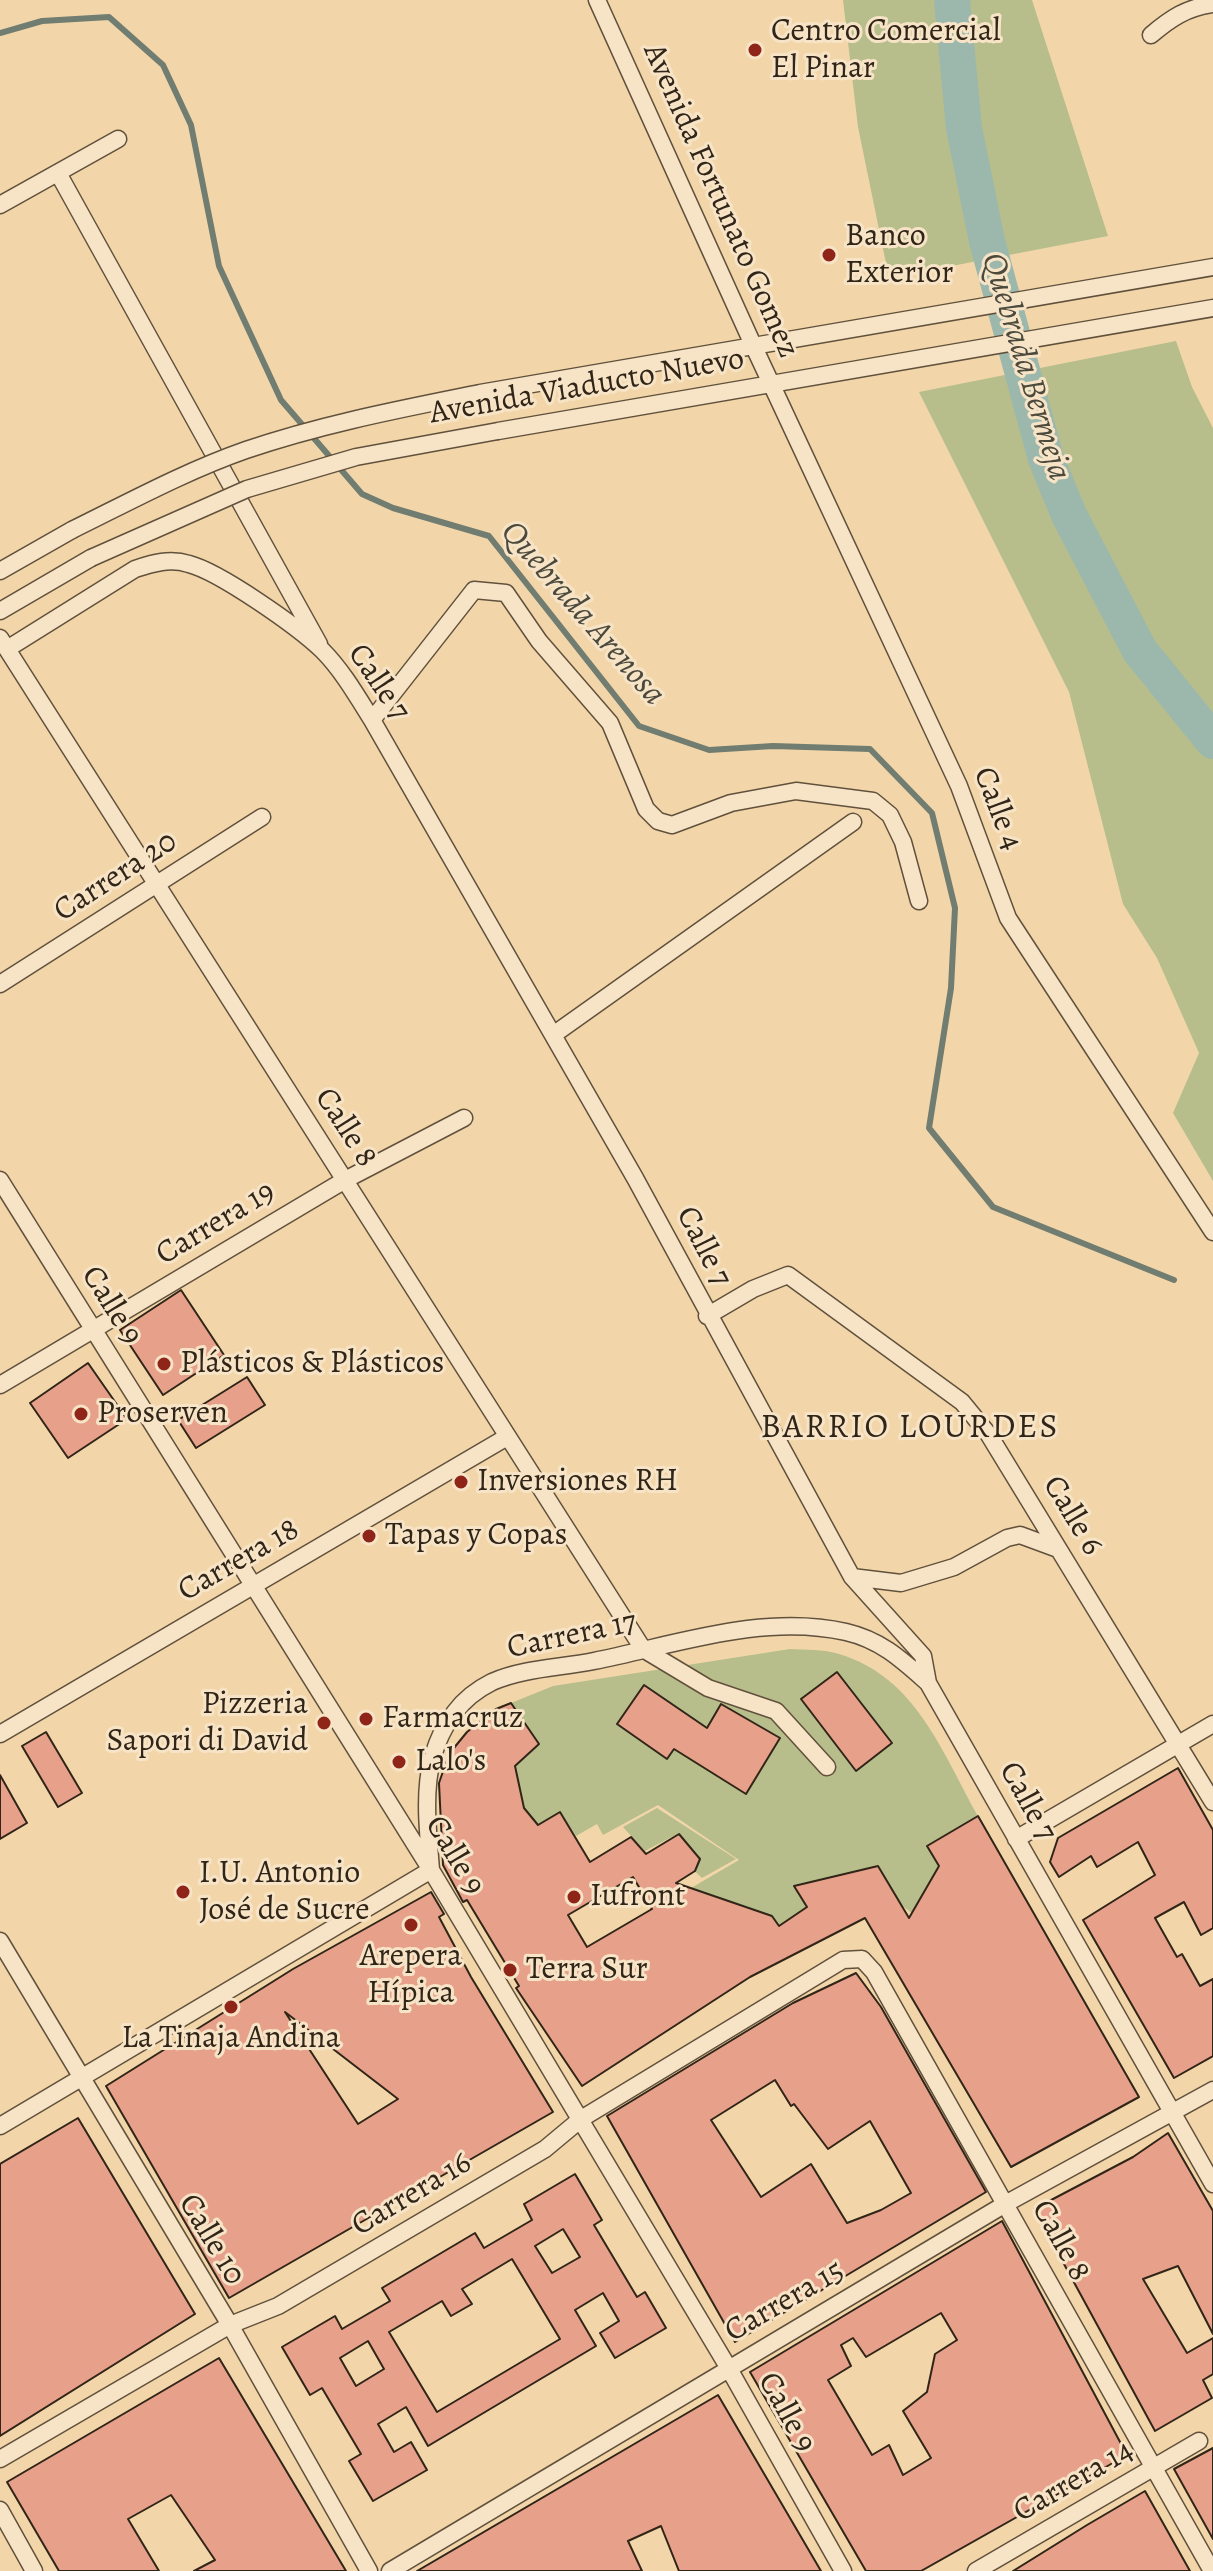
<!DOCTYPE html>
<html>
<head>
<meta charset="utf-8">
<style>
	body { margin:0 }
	canvas { display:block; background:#f2d6a9 }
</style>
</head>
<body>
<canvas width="1213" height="2571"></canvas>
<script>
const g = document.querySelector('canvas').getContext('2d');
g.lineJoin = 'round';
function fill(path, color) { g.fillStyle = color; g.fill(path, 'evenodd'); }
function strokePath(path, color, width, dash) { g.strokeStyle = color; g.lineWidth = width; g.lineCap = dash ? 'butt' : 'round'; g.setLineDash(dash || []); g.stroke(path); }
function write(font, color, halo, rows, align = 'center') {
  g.font = font + ' Alegreya,serif'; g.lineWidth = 6; g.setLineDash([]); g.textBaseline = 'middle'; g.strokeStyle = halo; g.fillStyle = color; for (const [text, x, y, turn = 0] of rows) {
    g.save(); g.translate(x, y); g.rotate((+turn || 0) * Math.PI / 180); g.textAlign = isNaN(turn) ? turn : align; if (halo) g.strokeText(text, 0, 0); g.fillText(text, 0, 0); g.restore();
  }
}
const green = new Path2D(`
	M843 0H1032L1108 236 889 278 858 127Z
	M1176 341 1192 387 1213 428V1181L1173 1113 1199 1053 1157 958 1123 904 1069 692 919 392Z
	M790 1649C805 1650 824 1649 839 1654 916 1677 942 1752 978 1816L927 1846 955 1892 912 1913 901 1905 794 1886 807 1907 779 1926 772 1916 691 1888 739 1860 658 1805 603 1835 597 1824 576 1836 560 1813 538 1825 524 1808 515 1766 539 1744 511 1703 553 1686Z
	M657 1808 736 1859 702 1878 686 1863 699 1856 679 1833 645 1851 623 1827Z`);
const stream = new Path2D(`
	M0 33 42 21 109 17 163 65 191 125 219 266 281 400 362 494 393 508 489 536 639 726 709 750 773 746 870 749 932 813 955 908 951 988 929 1128 993 1207 1174 1280`);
const river = new Path2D(`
	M952 0 964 128 987 241 1046 459 1069 515 1140 651 1213 741`);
const building = new Path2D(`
	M181 1290 224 1355 163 1395 120 1330Z
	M88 1363 127 1419 68 1458 30 1403Z
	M247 1377 265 1405 196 1448 178 1420Z
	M837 1672 892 1743 856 1771 801 1699Z
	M644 1685 707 1728 721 1704 780 1738 746 1794 674 1749 667 1759 617 1724Z
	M511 1703 539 1744 515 1766 524 1808 538 1825 560 1812 590 1862 631 1837 646 1854 679 1834 700 1859 695 1871 676 1883 772 1916 779 1926 807 1907 794 1886 878 1866 909 1918 939 1866 927 1846 978 1816 1139 2097 1011 2167 865 1918 750 1977 582 2086 516 1988 519 1986 467 1900 463 1902 443 1865 439 1783 449 1754 467 1732 496 1709ZM633 1877 652 1909 587 1947 568 1915Z
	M46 1732 82 1793 58 1807 22 1746Z
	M1178 1768 1213 1830V1928L1201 1935 1184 1902 1155 1918 1177 1957 1182 1954 1200 1986 1213 1979V2056L1174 2078 1083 1920 1155 1875 1138 1842 1097 1867 1091 1856 1059 1877 1050 1862 1058 1838Z
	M0 1775 27 1823 0 1839Z
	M431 1892 444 1914 439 1917 471 1977 553 2112 229 2298 106 2086 293 1969ZM285 2012 398 2099 358 2124Z
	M856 1973 881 2007 986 2192 735 2342 607 2116 793 2003ZM775 2080 791 2106 794 2104 828 2149 870 2121 911 2193 881 2210 847 2223 811 2164 761 2197 711 2120Z
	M78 2118 195 2314 0 2436V2164Z
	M1168 2133 1213 2211V2334L1178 2266 1143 2279 1187 2353 1213 2338V2374L1203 2380 1212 2398 1155 2431 1034 2209 1133 2157Z
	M575 2174 602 2220 594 2225 637 2297 645 2292 666 2328 615 2358 600 2333 619 2321 603 2293 575 2310 596 2346 428 2446 406 2407 378 2424 394 2452 411 2442 427 2470 373 2501 349 2461 361 2454 322 2388 310 2395 282 2347 335 2316 342 2329 390 2301 382 2288 475 2233 484 2248 532 2220 524 2204ZM563 2229 580 2257 552 2273 535 2246ZM512 2259 560 2339 437 2412 389 2332 442 2301 451 2316 472 2304 462 2289ZM368 2341 384 2369 356 2386 340 2358Z
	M1002 2221 1127 2455 921 2571H866L750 2372ZM941 2313 957 2340 935 2354 927 2392 903 2411 931 2458 903 2475 889 2445 872 2455 828 2380 851 2366 841 2345 853 2338 866 2357Z
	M219 2358 346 2571H194L215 2560 171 2495 128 2519 159 2571H59L7 2482Z
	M718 2395 821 2571H679L661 2526 628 2541 642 2571H417Z
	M1213 2448V2539L1174 2469Z
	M1145 2491 1190 2571H1013L1087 2525Z`);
const minor = new Path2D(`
	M597 0 754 347 959 786 1008 918 1213 1232
	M1151 35C1171 18 1186 8 1213 4
	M58 173 319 644
	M0 205 118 139
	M480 393 1213 267
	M498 431 1213 308
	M0 571 72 530
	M0 611 91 558
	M0 638 643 1649 708 1688 776 1711 827 1767
	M7 649 135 569C153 563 170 558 189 564 220 572 298 627 322 650 342 670 357 696 372 720L635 1178 852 1577 923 1656 928 1683 1213 2184
	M372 720 474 590 506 593 539 641 610 723 646 809 658 821 672 825 731 803 796 791 873 801 890 815 903 842 919 901
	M0 984 262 817
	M553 1035 853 822
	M0 1180 431 1870 728 2367 843 2571
	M707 1316 753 1289 788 1275 962 1402 989 1435 1213 1802
	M0 1385 345 1180 464 1118
	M852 1577 901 1583 954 1567 1007 1538 1020 1535 1058 1549
	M0 1734 507 1437
	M1016 1839 1213 1724
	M0 1941 230 2325 369 2571
	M0 2126 431 1870C427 1815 418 1760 455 1712 464 1700 478 1689 492 1682 524 1668 560 1668 594 1661 675 1645 763 1613 846 1632 881 1640 902 1660 928 1683
	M0 2459 230 2325 278 2306 545 2149 581 2119 843 1960 862 1959 874 1972 1212 2571
	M0 2510 34 2571
	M390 2571 1007 2203 1213 2090
	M976 2571 1199 2441`);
const minorBridge = new Path2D(`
	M72 530C129 502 186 471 246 450 322 424 401 409 480 393
	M91 558 247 489 356 457 498 431`);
const markers = [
	[755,50,8,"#8f2418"],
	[829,255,8,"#8f2418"],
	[164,1364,8,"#8f2418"],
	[81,1414,8,"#8f2418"],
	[461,1482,8,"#8f2418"],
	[369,1536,8,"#8f2418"],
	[366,1719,8,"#8f2418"],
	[324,1723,8,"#8f2418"],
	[399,1762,8,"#8f2418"],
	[183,1892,8,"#8f2418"],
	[574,1897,8,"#8f2418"],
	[411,1925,8,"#8f2418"],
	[510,1970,8,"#8f2418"],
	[231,2007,8,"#8f2418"]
];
const poiNames = [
	["Centro Comercial",771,32],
	["El Pinar",771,69],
	["Banco",845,237],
	["Exterior",845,274],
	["Plásticos & Plásticos",180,1364],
	["Proserven",97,1414],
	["Inversiones RH",477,1482],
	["Tapas y Copas",385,1536],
	["Pizzeria",308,1705,"right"],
	["Sapori di David",308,1742,"right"],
	["Farmacruz",382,1719],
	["Lalo's",415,1762],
	["I.U. Antonio",199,1874],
	["José de Sucre",199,1911],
	["Iufront",590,1897],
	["Arepera",411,1957,"center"],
	["Hípica",411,1994,"center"],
	["Terra Sur",526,1970],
	["La Tinaja Andina",231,2039,"center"]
];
const streetNames = [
	["Avenida Fortunato Gomez",720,201,66],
	["Avenida Viaducto Nuevo",587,387,-10],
	["Calle 7",378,683,56],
	["Calle 4",997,809,69],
	["Carrera 20",116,877,-33],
	["Calle 8",345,1128,57],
	["Carrera 19",216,1224,-31],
	["Calle 7",703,1247,63],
	["Calle 9",111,1306,58],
	["Calle 6",1072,1516,59],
	["Carrera 18",239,1561,-30],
	["Carrera 17",572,1636,-12],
	["Calle 7",1027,1802,61],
	["Calle 9",454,1856,59],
	["Carrera 16",412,2195,-31],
	["Calle 10",211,2240,59],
	["Calle 8",1060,2241,61],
	["Carrera 15",785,2302,-30],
	["Calle 9",786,2413,61],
	["Carrera 14",1074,2482,-30]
];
const waterNames = [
	["Quebrada Bermeja",1025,367,73],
	["Quebrada Arenosa",582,614,49]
];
const neighbourhoodNames = [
	["BARRIO LOURDES",910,1429]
];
fill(green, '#b7be8b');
strokePath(stream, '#717d71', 6);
strokePath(river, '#9cb8ad', 36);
fill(building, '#e7a18b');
strokePath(building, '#312518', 2);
strokePath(minor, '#61513c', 19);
strokePath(minor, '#f7e4c7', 16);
strokePath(minorBridge, '#61513c', 19, []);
strokePath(minorBridge, '#f7e4c7', 16);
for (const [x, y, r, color] of markers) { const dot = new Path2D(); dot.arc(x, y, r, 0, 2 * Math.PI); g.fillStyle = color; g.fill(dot); strokePath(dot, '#f7e4c7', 3); }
write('32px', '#312518', '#f7e4c7', poiNames, 'left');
write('32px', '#312518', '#f7e4c7', streetNames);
write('italic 34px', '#4c4a3d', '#f7e4c7', waterNames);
g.letterSpacing = '2px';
write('34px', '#312518', '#f7e4c7', neighbourhoodNames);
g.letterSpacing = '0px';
</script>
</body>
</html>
